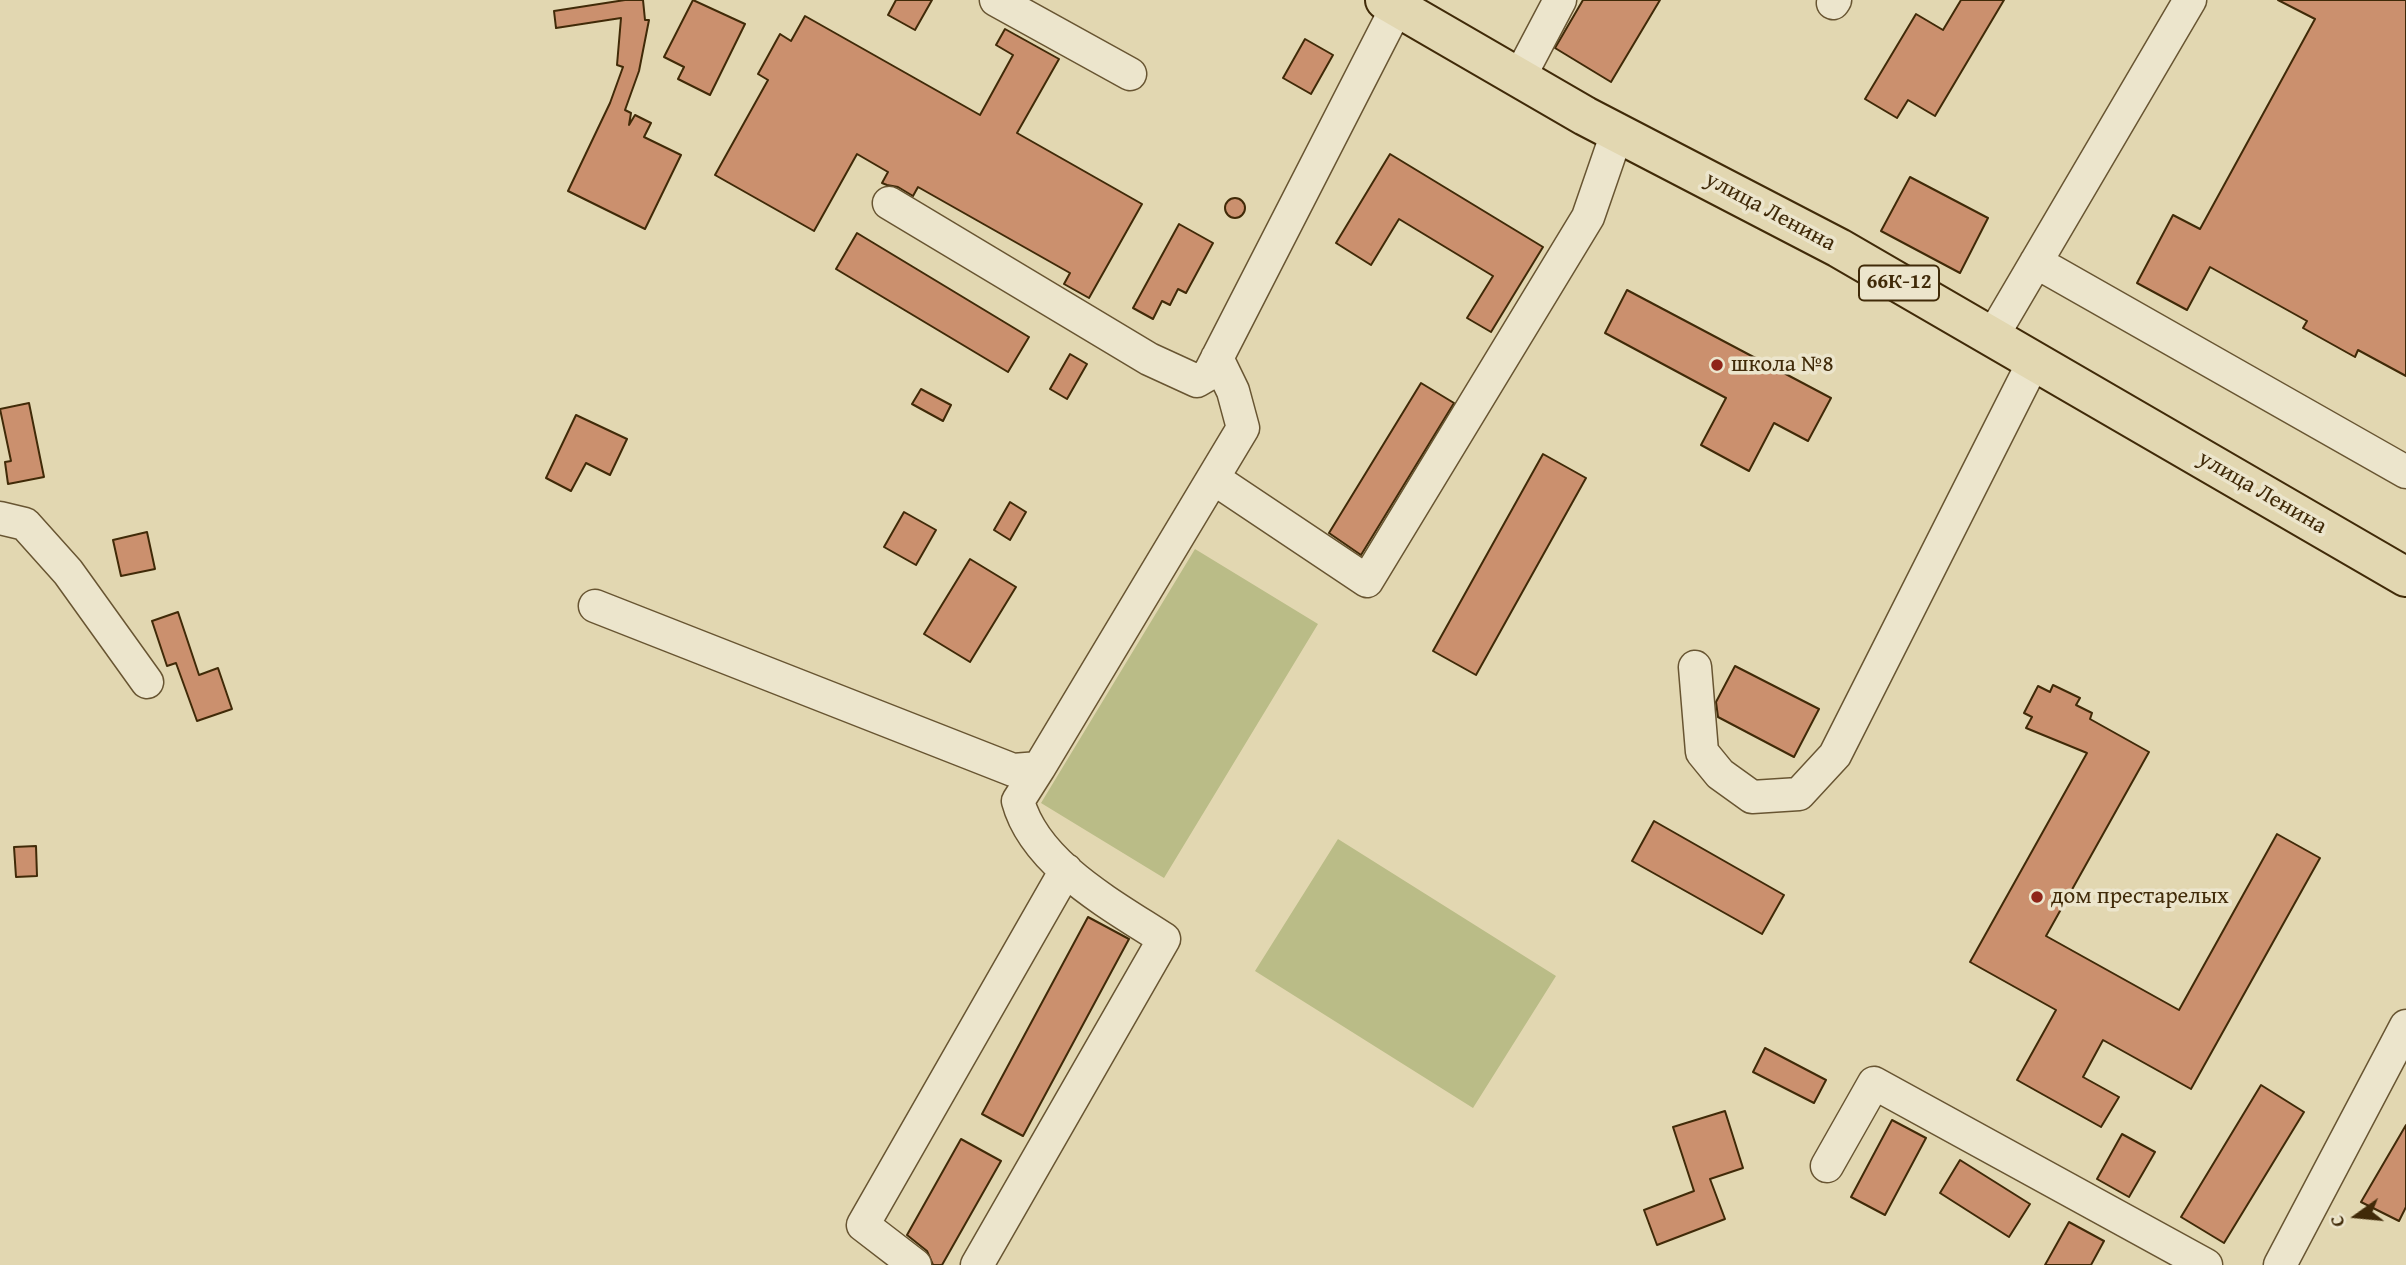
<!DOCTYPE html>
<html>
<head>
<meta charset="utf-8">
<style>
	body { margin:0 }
	#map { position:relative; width:2406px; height:1265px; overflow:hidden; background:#e2d7b1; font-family:"Gentium Book Plus",serif }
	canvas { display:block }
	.north { position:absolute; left:2322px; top:1181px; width:70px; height:70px; -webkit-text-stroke:5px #ece5cc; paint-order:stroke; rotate:255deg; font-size:19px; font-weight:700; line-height:28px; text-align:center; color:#402a08 }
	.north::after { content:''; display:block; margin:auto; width:24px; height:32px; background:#402a08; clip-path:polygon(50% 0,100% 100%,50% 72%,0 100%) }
</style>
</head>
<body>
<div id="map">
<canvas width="2406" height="1265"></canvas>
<div class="north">С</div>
</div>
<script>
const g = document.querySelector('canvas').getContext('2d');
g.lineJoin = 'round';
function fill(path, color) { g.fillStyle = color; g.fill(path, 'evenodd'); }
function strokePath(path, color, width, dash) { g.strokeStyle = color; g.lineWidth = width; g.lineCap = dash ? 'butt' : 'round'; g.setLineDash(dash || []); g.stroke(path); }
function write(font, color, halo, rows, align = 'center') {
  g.font = font + ' "Gentium Book Plus",serif'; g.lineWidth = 7; g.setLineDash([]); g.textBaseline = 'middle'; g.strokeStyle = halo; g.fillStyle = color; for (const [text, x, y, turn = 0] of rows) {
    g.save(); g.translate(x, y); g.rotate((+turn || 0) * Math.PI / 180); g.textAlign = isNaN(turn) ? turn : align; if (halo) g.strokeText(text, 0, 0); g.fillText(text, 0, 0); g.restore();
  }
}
const green = new Path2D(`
	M1195 549 1318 624 1164 878 1041 803Z
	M1338 839 1556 976 1473 1108 1255 971Z`);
const building = new Path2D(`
	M625 0H643L645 20H649L639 71 625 110 631 113 629 125 635 115 651 123 644 137 681 155 645 229 568 191 610 103 623 67 617 65 621 18 556 28 554 11Z
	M693 0 745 24 710 95 678 79 684 67 664 57Z
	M896 0H932L915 30 888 15Z
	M1583 0H1660L1611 82 1555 48Z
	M1961 0H2004L1935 116 1908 100 1897 118 1865 99 1916 14 1943 30Z
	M2278 0H2406V376L2358 350 2355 357 2303 328 2307 321 2210 267 2187 310 2137 283 2173 215 2200 229 2315 19Z
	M805 16 980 115 1013 55 996 45 1005 29 1059 59 1017 133 1142 204 1089 298 1064 284 1070 273 918 187 913 196 898 187 887 185 882 183 888 172 857 154 814 231 715 175 768 80 758 74 780 34 791 41Z
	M1305 39 1333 55 1311 94 1283 78Z
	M1390 154 1543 247 1491 332 1467 318 1493 276 1399 219 1371 265 1336 243Z
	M1910 177 1988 218 1960 273 1881 231Z
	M1225 208a10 10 0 1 1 20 0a10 10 0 1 1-20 0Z
	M1179 224 1213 243 1186 293 1178 289 1170 305 1162 301 1153 319 1133 308Z
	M857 233 1029 337 1008 372 836 269Z
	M1627 290 1831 398 1808 441 1774 423 1749 471 1701 445 1726 398 1605 333Z
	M1070 354 1087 364 1067 399 1050 389Z
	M1421 383 1454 403 1361 555 1329 533Z
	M921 389 951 405 943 421 912 404Z
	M29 403 44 477 8 484 5 462 11 461 0 409Z
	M576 415 627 439 610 475 586 463 571 491 546 478Z
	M1543 454 1586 478 1476 675 1433 651Z
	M1010 502 1026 512 1010 540 994 530Z
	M904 512 936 530 916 565 884 547Z
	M147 532 155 569 121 576 113 540Z
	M970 559 1016 587 970 662 924 634Z
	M178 612 199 675 218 668 232 709 197 721 176 663 167 666 152 621Z
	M1735 666 1819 709 1794 757 1718 717 1716 702Z
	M2053 685 2080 698 2076 705 2092 713 2090 719 2149 752 2046 936 2179 1010 2277 834 2320 858 2191 1089 2103 1040 2083 1077 2119 1097 2101 1127 2017 1080 2056 1010 1970 962 2087 753 2026 728 2032 717 2024 713 2038 686 2050 692Z
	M1654 821 1784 895 1762 934 1632 861Z
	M36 846 37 876 16 877 14 847Z
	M1088 917 1129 939 1023 1136 982 1114Z
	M1765 1048 1826 1080 1814 1103 1753 1072Z
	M2261 1085 2304 1112 2224 1243 2181 1217Z
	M1725 1111 1743 1168 1710 1179 1725 1219 1657 1245 1644 1210 1694 1191 1673 1127Z
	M1892 1120 1926 1138 1885 1215 1851 1197Z
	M2406 1125V1207L2399 1221 2361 1202Z
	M2122 1134 2155 1152 2129 1197 2097 1179Z
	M961 1139 1001 1161 942 1265H933L927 1251 907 1235Z
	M1960 1160 2030 1204 2009 1237 1940 1193Z
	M2069 1222 2104 1241 2091 1265H2045Z`);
const minor = new Path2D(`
	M996 0 1130 74
	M1833 3 1835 0
	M1520 76 1560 0
	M889 203 1149 359 1197 381 1209 374 1397 7
	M2036 262 2406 472
	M1992 337 2190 0
	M1213 478 1367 581 1588 217 1617 133
	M0 518 25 524 68 572 147 682
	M595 606 1013 770 1039 768 1243 428 1233 391 1217 358
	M1695 667 1702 752 1720 774 1752 797 1799 794 1835 755 2034 361
	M1827 1166 1874 1083 2206 1265
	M915 1265 863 1225 1066 870
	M977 1265 1164 939C1112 905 1035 864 1018 801L1039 768
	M2280 1265 2406 1026`);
const major = new Path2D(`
	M1385 0 1585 116 1839 248 2406 577`);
const markers = [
	[1717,365,7,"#8f2418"],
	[2037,897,7,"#8f2418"]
];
const shields = [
	[1899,283,80]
];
const shieldNames = [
	["66К-12",1899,283]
];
const streetNames = [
	["улица Ленина",1770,212,28],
	["улица Ленина",2262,493,30]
];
const poiNames = [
	["школа №8",1731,365],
	["дом престарелых",2051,897]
];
fill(green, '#babc87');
fill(building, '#cb906e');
strokePath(building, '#402a08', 2);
strokePath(minor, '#685532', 35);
strokePath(major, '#402a08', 42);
strokePath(minor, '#ece5cc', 32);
strokePath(major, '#e2d7b1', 38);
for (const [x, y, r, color] of markers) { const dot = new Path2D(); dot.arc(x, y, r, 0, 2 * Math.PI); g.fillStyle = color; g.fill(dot); strokePath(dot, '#ece5cc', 2.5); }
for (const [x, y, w] of shields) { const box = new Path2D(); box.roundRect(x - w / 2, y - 17.5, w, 35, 5); g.fillStyle = '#ece5cc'; g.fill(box); strokePath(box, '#402a08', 2); }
write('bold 21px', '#402a08', null, shieldNames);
write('23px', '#402a08', '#ece5cc', streetNames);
write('23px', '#402a08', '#ece5cc', poiNames, 'left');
</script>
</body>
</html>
